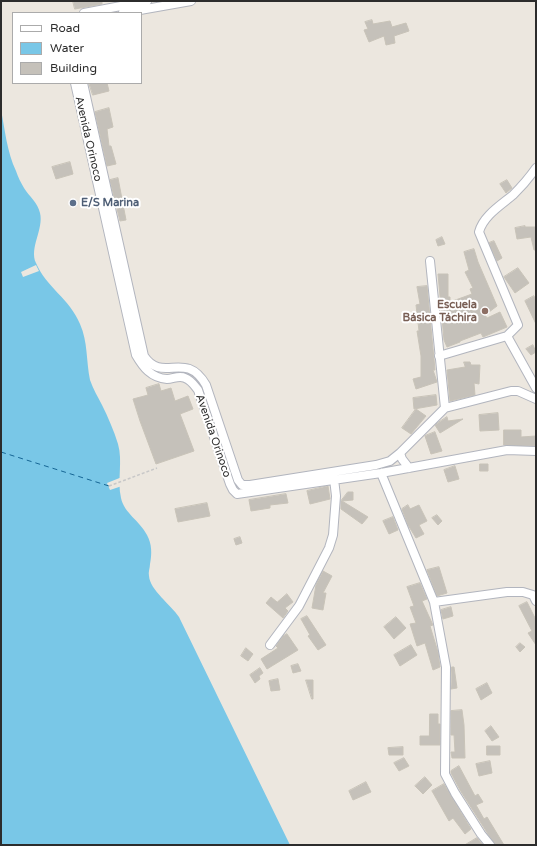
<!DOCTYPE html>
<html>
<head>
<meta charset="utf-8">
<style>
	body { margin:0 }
	#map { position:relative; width:537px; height:846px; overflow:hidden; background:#ece7df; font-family:"Varela Round",sans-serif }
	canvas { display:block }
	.frame { position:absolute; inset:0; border:2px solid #2c2c2c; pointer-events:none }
	.legend { position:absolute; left:12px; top:12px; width:130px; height:72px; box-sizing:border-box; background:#fff; border:1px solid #ababab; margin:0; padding:5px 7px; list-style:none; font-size:12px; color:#2c2c2c }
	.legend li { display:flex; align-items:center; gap:8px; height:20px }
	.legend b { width:20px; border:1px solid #ababab }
</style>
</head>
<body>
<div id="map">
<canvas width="537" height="846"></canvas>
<div class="frame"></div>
<ul class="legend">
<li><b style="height:5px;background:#fff"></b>Road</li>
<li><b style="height:11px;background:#79c7e7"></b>Water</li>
<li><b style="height:11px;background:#c5c1ba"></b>Building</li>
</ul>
</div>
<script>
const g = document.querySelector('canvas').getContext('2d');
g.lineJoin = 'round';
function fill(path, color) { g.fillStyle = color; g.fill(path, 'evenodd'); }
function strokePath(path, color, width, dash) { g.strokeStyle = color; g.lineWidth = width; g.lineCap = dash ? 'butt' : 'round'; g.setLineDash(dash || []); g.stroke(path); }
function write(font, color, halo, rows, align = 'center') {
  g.font = font + ' "Varela Round",sans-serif'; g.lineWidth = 4; g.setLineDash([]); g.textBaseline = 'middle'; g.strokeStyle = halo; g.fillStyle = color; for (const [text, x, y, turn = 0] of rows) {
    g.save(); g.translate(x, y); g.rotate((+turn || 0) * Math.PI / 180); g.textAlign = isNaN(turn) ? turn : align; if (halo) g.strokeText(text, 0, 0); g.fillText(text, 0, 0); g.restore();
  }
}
const water = new Path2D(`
	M1 110C5 130 7 152 16 171 18 177 21 183 24 188 29 196 38 203 40 213 44 229 29 248 36 263 46 287 70 299 80 324 88 342 86 361 90 380 93 389 98 397 102 405 108 417 114 431 118 444 123 461 117 480 121 498 124 513 140 521 147 535 152 544 152 554 150 564 150 568 148 572 149 576 150 590 171 605 179 617L290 845H1Z`);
const pier = new Path2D(`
	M36 265 39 271 23 277 21 272Z
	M122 477V486L110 490 107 483Z`);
const ferry = new Path2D(`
	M1 452 109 486`);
const building = new Path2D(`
	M73 1H102V4L75 9Z
	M372 20 373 24 390 21 392 27 406 23 409 31 394 36 395 43 386 45 384 36 369 42 364 30 368 29 365 22Z
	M89 83H107L109 91 93 95Z
	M109 108 113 127 107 129 109 146H111L116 164 107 166 95 112Z
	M70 162 73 174 56 179 52 167Z
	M118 178 126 220 120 221 110 180Z
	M507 180 512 188 506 193 500 184Z
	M525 226V227H536V250H534L531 237 517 239 515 228Z
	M442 237 445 244 438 246 436 240Z
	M494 241 502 258 497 261 489 243Z
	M474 249 478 262 497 306 485 315 487 318 500 312 507 327 483 337 481 333 460 341V342L447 347 444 340 438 274H448V297H450V302L472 294 470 289 473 288 465 272 469 270 464 252Z
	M518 268 529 283 515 293 504 277Z
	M427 286 434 359 435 370H433L437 382 416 389 413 379 421 377V356L417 331H419L416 305 420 304 417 287Z
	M534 296 536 301V324L525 301Z
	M533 345 536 352 531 355 526 349Z
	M464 362H470L471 365H480L479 384 474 383 475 395 450 401 447 370 465 367Z
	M159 384 161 391 171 388 175 401 188 396 193 409 180 414 194 451 156 464 140 421 133 399 148 395 146 388Z
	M436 395 437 405 414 409 413 398Z
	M416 409 426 416 411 434 402 428Z
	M498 413 499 430 480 431 479 415Z
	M447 417 448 421 463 419 440 433 435 425Z
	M504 430H521V437L536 436V446L504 445Z
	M435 432 442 451 431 454 425 436Z
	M480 464H488V471H480Z
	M455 466 459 479 448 482 444 470Z
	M328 486 330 499 310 504 307 491Z
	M348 492H353V500L342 501 368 517 362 524 341 509V501Z
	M286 494 288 503 270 505V508L251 511 249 500Z
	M207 503 210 516 178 522 175 509Z
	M408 505 410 509 419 505 427 521 419 525 424 534 416 538 408 525 402 509Z
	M437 515 442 521 438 525 432 518Z
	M393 517 398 530 389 534 383 521Z
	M240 537 242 543 236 545 234 539Z
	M439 567 447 593 437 596 427 570Z
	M323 571 332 576 323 593H326L323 610 312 608 316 585Z
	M420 583 427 599 422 601 432 623 433 625 430 626 438 652 440 667 433 670 425 643 417 646 410 624 416 623 410 607 414 606 407 587Z
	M287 594 293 602 285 608 288 611 283 618 266 603 271 597 277 602Z
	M527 602 536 620V645L528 633 532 631 519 606Z
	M451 607 453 616 443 619 441 610Z
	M307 616 326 645 318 650 308 636 310 635 301 619Z
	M396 617 406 628 394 639 384 627Z
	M287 634 298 650 267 669 261 659 278 648 276 646 283 636Z
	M520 643 525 647 520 652 516 647Z
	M411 645 417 655 400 666 394 655Z
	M246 648 253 654 248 661 241 656Z
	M298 664 301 671 293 673 291 666Z
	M452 667H454L457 688 451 689Z
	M260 668 263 673 259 676 260 679 255 683 250 675Z
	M278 679 280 690 271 691 269 681Z
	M306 680H313V699H312Z
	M487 683 492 693 481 700 476 689Z
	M462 710 464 725 465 758H452L451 752H455L454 735H451V711Z
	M430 714H438V724H440V745H420V736H429Z
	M491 726 499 737 492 741 485 731Z
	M487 746H500V755H487Z
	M403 747V755H389L388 748Z
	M404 758 409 766 399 771 394 763Z
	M490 761 492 773 479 776 476 764Z
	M459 766 475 796 478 794 483 802 476 805 484 819 487 817 504 845H495L460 790 451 773V771Z
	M425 777 432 785 423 794 415 786Z
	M366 782 371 792 353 800 349 791Z
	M444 784 471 829 465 834 453 818 449 821 432 791Z
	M477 838 483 845H465Z`);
const path = new Path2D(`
	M109 486 157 468`);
const minor = new Path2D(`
	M84 13 147 1
	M123 13 191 1
	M75 83 136 355C143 367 151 378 167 379 173 379 179 375 185 378 191 380 194 385 198 390L230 484 233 490 237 494 381 473 507 450 536 451
	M83 83 144 356C163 384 185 349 206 385L238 480 242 485H250L376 465 390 461 400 453
	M430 261 445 408
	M507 336 518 325 479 232C483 216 501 205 513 195 521 187 529 178 536 168
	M439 356 507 336 536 388
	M409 468 402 459 400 453 445 408 511 391H518L536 399
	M381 473 434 602 446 667 445 774 455 793 481 834 490 845
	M434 602 507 592H523L533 595 536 601
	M270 645 299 606 329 548 333 535 336 496 334 479`);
const markers = [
	[73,203,4,"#5c6f8a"],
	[485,311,4,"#8d6e63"]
];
const streetNames = [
	["Avenida Orinoco",88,139,77],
	["Avenida Orinoco",213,436,71]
];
const serviceNames = [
	["E/S Marina",81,203]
];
const educationNames = [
	["Escuela",477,305],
	["Básica Táchira",477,318]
];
fill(water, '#79c7e7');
fill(pier, '#ece7df');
strokePath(ferry, '#166695', 1, [5, 4]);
fill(building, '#c5c1ba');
strokePath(building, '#c8c3b8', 1);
strokePath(minor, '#b2b5be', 10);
strokePath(path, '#c8c8c8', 1.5, [3, 2]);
strokePath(minor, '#fff', 8);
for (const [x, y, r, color] of markers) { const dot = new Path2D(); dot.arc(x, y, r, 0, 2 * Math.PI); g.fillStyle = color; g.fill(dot); strokePath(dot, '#fff', 1.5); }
write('11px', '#2c2c2c', '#fff', streetNames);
write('bold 11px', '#4e5e75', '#fff', serviceNames, 'left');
write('bold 11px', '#785e54', '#fff', educationNames, 'right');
</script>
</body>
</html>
